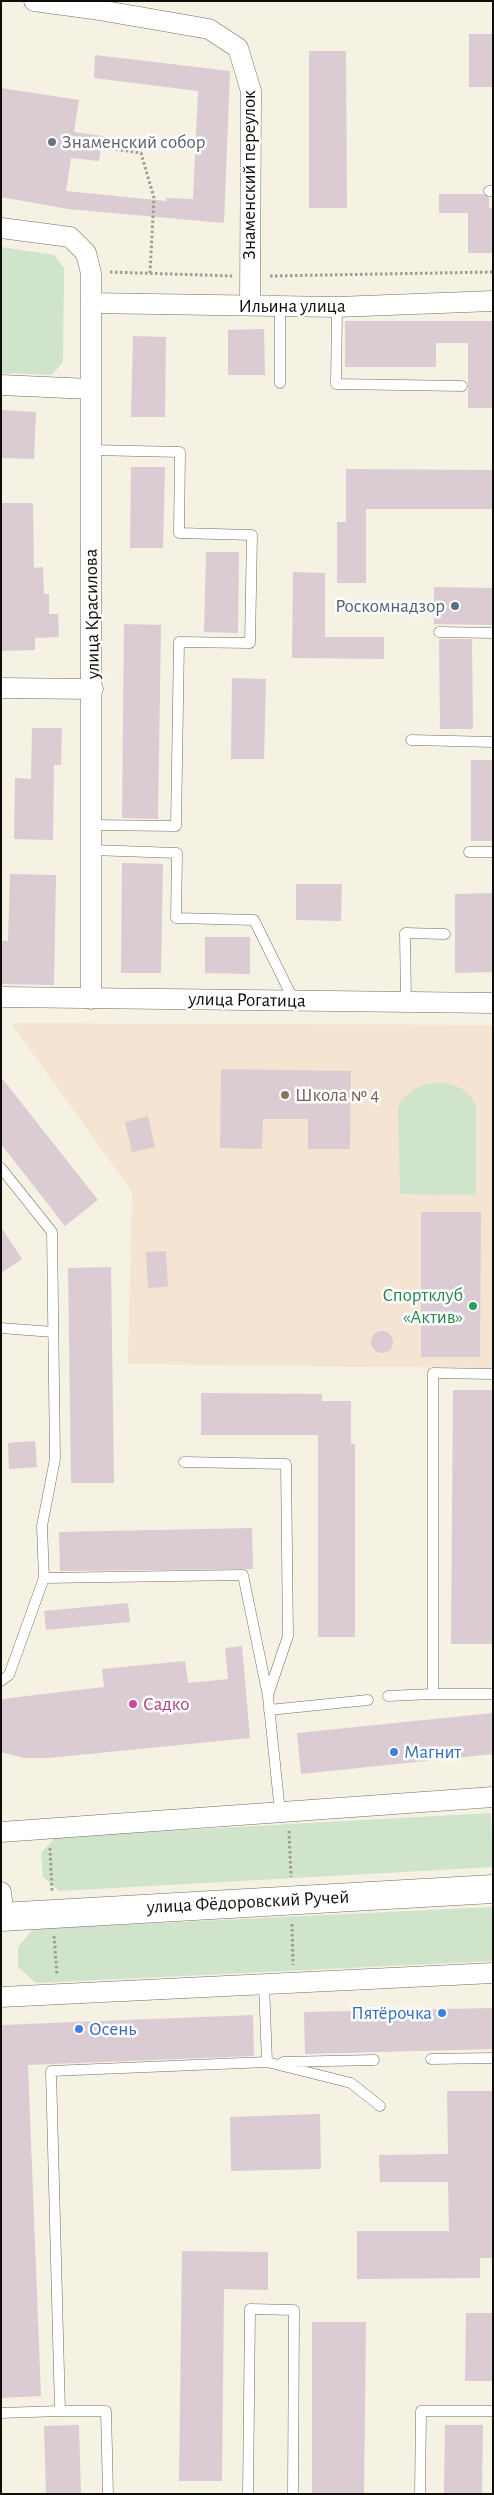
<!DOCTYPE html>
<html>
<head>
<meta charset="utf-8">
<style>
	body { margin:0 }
	#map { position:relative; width:494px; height:2495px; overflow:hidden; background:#f5f1e3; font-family:"Alegreya Sans",sans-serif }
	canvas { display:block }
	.frame { position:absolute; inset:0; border:2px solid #0f0d09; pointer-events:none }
</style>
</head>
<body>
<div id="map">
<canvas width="494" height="2495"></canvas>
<div class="frame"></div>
</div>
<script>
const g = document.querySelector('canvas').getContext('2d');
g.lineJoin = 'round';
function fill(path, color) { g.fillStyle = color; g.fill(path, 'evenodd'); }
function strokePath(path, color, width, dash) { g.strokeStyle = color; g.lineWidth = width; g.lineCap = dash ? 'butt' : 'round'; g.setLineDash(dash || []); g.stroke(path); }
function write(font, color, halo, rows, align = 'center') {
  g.font = font + ' "Alegreya Sans",sans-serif'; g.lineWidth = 5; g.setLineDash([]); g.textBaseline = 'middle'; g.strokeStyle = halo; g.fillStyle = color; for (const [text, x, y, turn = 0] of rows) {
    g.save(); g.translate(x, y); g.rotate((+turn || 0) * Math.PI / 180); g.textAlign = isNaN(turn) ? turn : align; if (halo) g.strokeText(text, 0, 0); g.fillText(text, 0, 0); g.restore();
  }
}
const education = new Path2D(`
	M11 1023 493 1025V1368L128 1364 132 1192Z`);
const green = new Path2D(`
	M1 247 54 255 64 268 63 362 52 375 1 373Z
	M441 1082C458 1086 469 1089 476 1106V1195L400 1194 398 1107C406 1089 423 1084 441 1082Z
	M491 1813 493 1867 59 1891 43 1877 41 1853 56 1837Z
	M492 1907 493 1961 36 1983 18 1967V1947L33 1929Z`);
const building = new Path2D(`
	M469 34H493V87H469Z
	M309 51H346L347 208H309Z
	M95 55 230 71 224 223 68 209 1 197V88L79 100 74 132 103 136 99 161 71 158 66 191 166 201V198L193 199 198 91 94 78Z
	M439 194H483L489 198V208H493V253H468V213H439Z
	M345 321H493V408H468V343H436V367H345Z
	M264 329 265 375H228V330Z
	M133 336 166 337 165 417H131Z
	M1 410 36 412 34 459 1 458Z
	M131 467H165L163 548H130Z
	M346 469 493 470V509H366V583H337V522H346Z
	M1 503H33L34 568 43 567 44 594H49V614H58L59 637 35 638V650L1 651Z
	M206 552H239L238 633 204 632Z
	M293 572 325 573V637H384V659L292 658Z
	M434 587 493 588V625L434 624Z
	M124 624 161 625 158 819 122 818Z
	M439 639H472L473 729H440Z
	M232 678 266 679 264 759H231Z
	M32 728H62L61 765H54L53 840 14 839 15 778 31 779Z
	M471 760H493V841H471Z
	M122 863 163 864 161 973H121Z
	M10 874 56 875 54 985 1 984V941H8Z
	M296 884H342L341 921 296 920Z
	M493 893V972L455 973V894Z
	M205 937H250V974L205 973Z
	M221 1069 351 1071 350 1149H308V1119H263L262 1149 220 1148Z
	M1 1077 98 1200 65 1226 1 1144Z
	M148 1116 155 1147 132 1152 125 1122Z
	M421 1212H481L480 1357H421Z
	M1 1227 22 1259 1 1273Z
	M166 1251 168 1287 148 1288 146 1252Z
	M111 1267 114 1483H71L68 1268Z
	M371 1342a11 11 0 1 1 22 0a11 11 0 1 1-22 0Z
	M453 1390H493L492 1644H451Z
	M201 1393 322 1394V1401H351V1444H355V1637H318V1435H201Z
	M35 1441 37 1467 9 1469 8 1443Z
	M252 1528 253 1569 60 1571 59 1532Z
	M128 1603 130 1622 46 1630 44 1611Z
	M242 1646 250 1738 48 1758H24L1 1752V1699L104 1687 102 1669 185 1661 188 1683 228 1679 225 1648Z
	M493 1713V1754L301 1774 297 1733Z
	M493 2008V2049L305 2054 304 2012Z
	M253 2015 254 2056 28 2065 41 2396 1 2398V2025Z
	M447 2091H492L493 2258H480V2278L357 2279V2231H449L448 2182H380L379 2155 448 2154Z
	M320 2114 321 2169 231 2171 230 2117Z
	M182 2251 268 2252V2290L224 2289 222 2481H179Z
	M466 2313H493V2381H465Z
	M312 2322H366L364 2494H312Z
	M79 2425 81 2494H46L44 2426Z
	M445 2425H483L482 2494H444Z`);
const path = new Path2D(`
	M101 147 141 153 154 198 150 273
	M110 272 232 276
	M270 276 493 272
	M289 1831 291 1877
	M50 1848 52 1892
	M292 1924 293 1965
	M54 1936 57 1975`);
const service = new Path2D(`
	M489 191H493
	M280 306V383
	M337 307 336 384 462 386
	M91 450 180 452 179 533 252 535 250 643 179 642 176 826 92 825
	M439 632 493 633
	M411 740 493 742
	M92 850 177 853 176 918 254 920 294 1001
	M469 852H493
	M406 1002 405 933 445 934
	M1 1168 52 1232 55 1459 42 1526 44 1578 243 1575 268 1696 280 1812
	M1 1328 53 1332
	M493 1374 433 1373V1694H493
	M184 1462 286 1464 288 1636 268 1695
	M1 1681 9 1675 44 1578
	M388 1696 433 1694
	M269 1710 368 1700
	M431 2059 493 2058
	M267 2062 351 2083 380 2106
	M283 2062 374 2060
	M1 2413 60 2411
	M108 2494 106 2411H60L51 2071 267 2062 264 1984
	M248 2494 250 2309 294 2310 293 2494
	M420 2494 421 2411H493`);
const minor = new Path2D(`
	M34 1 93 9 209 29 238 48 251 91 250 306
	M1 228 70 237 86 253 91 273V999
	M91 303 337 307 493 301
	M1 385 90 389
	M1 688 93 689
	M1 997 493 1003
	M1 1832 493 1797
	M1 1892 4 1917
	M1 1997 493 1973`);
const primary = new Path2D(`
	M1 1917 493 1889`);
const markers = [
	[52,142,5,"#6b7280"],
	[455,606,5,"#5c6f8a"],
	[285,1095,5,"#8d6e63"],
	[473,1306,5,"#2e9e5b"],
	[133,1704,5,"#d1479c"],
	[394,1752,5,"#3f7fe0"],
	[442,2013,5,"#3f7fe0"],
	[79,2029,5,"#3f7fe0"]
];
const worshipNames = [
	["Знаменский собор",62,142]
];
const streetNames = [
	["Знаменский переулок",249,175,-90],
	["Ильина улица",292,306],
	["улица Красилова",92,614,-91],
	["улица Рогатица",247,1000,1],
	["улица Фёдоровский Ручей",248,1902,-3]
];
const serviceNames = [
	["Роскомнадзор",445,606]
];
const educationNames = [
	["Школа № 4",295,1095]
];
const leisureNames = [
	["Спортклуб",463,1295],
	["«Актив»",463,1317]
];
const hotelNames = [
	["Садко",143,1704]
];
const shopNames = [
	["Магнит",404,1752],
	["Пятёрочка",432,2013,"right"],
	["Осень",89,2029]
];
fill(education, '#f5e4d2');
fill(green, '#cfe4ca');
fill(building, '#dbccd3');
strokePath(service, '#726d61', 11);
strokePath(minor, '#726d61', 21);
strokePath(primary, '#726d61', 29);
strokePath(path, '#9f9c92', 3, [2.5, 2.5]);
strokePath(service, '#fff', 10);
strokePath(minor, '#fff', 20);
strokePath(primary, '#fff', 28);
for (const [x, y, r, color] of markers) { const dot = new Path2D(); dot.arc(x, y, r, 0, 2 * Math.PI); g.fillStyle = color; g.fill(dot); strokePath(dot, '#fff', 2); }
write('19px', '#5b616d', '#fff', worshipNames, 'left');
write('19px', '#0f0d09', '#fff', streetNames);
write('19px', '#4e5e75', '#fff', serviceNames, 'right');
write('19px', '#785e54', '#fff', educationNames, 'left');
write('19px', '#27864d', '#fff', leisureNames, 'right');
write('19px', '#b23c85', '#fff', hotelNames, 'left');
write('19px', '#366cbe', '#fff', shopNames, 'left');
</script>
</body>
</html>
